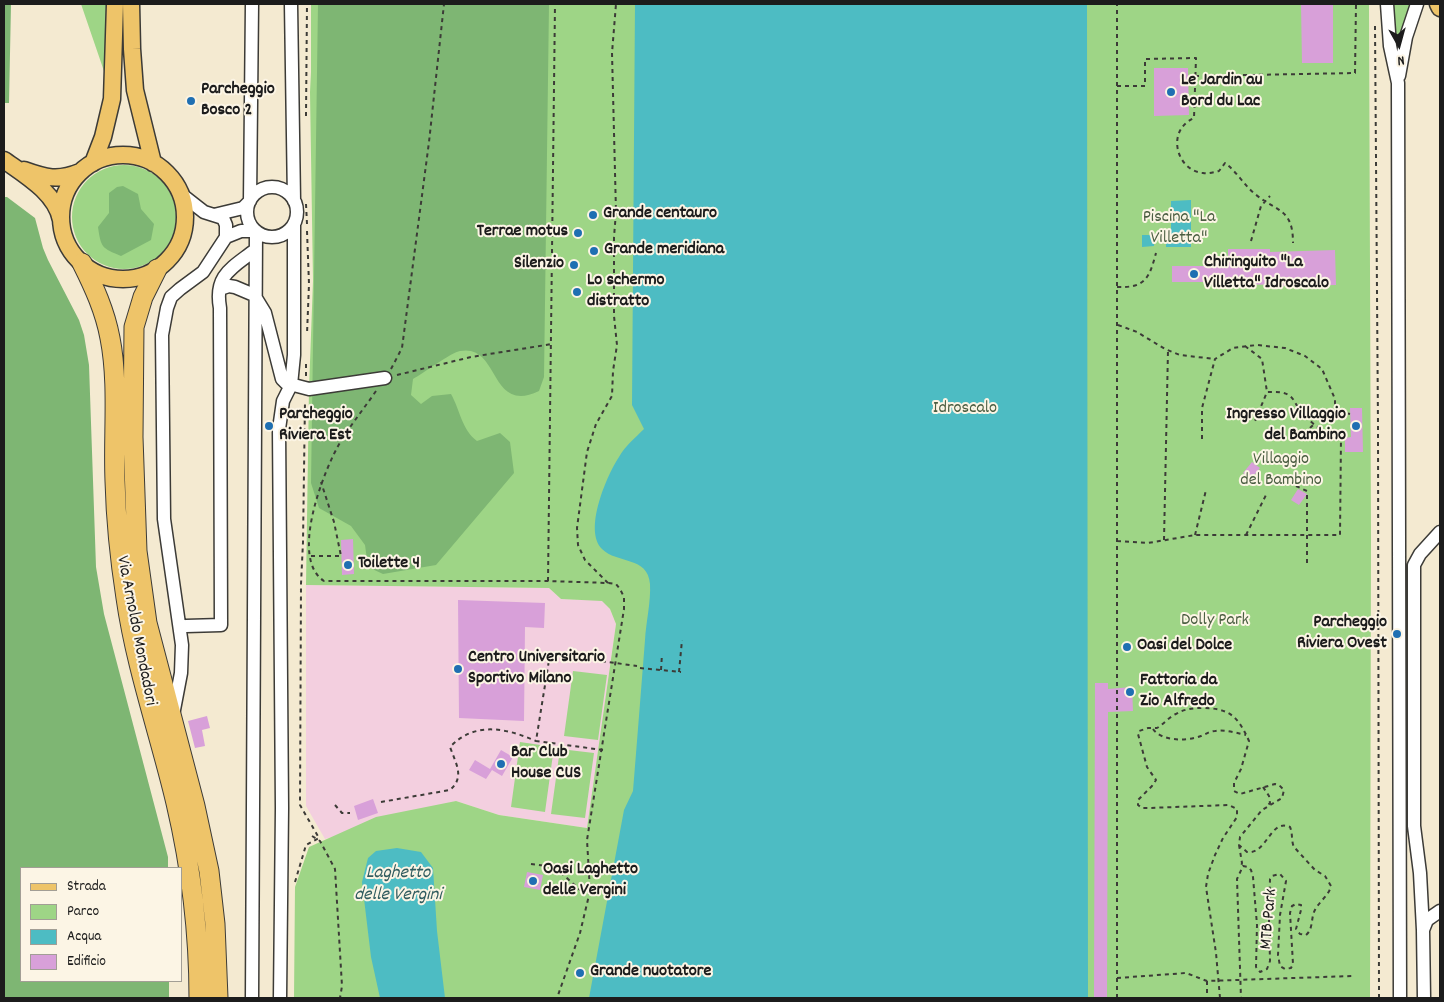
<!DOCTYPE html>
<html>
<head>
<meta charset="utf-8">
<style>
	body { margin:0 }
	#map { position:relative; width:1444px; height:1002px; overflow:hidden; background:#f4ead1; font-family:Dekko,sans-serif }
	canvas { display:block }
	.frame { position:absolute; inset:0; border:5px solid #1c1c1c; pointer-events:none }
	.legend { position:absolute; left:20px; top:867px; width:162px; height:115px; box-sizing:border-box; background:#fcf5e5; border:1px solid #a29e95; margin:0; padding:6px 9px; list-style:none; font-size:15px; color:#1c1c1c }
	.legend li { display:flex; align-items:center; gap:10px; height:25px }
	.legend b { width:25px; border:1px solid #a29e95 }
	.north { position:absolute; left:1374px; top:20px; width:50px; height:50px; -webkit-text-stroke:4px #fcf5e5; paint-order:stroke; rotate:173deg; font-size:14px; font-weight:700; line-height:20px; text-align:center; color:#1c1c1c }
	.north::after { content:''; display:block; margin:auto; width:18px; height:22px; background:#1c1c1c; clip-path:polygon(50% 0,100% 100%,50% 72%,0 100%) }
</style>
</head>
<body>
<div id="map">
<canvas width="1444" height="1002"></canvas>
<div class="frame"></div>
<ul class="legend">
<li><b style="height:6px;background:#eec469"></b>Strada</li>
<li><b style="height:14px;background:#9ed586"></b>Parco</li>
<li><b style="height:14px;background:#4dbcc3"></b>Acqua</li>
<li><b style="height:14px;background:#d8a0d9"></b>Edificio</li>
</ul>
<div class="north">N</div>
</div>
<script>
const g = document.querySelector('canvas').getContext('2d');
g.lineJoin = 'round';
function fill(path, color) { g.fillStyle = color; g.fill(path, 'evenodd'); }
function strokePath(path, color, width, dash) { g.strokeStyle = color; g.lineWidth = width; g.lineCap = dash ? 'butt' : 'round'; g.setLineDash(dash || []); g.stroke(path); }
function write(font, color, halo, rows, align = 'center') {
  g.font = font + ' Dekko,sans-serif'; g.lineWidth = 4; g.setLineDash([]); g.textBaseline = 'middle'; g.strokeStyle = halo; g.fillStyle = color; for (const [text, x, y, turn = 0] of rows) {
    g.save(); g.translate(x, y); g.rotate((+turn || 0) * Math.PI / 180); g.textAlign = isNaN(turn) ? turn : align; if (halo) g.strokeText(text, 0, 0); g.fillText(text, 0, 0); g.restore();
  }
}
const built = new Path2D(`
	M306 585 549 588 561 599 602 600 610 609 616 624 587 828 499 815 456 801 325 839 306 806Z`);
const green = new Path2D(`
	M81 4H110L106 77Z
	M311 4H1369L1371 537 1370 998H294L295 887 309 847 376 817 456 801 499 815 587 828 616 624 610 609 602 601 561 599 549 588 306 585 309 389 313 281 310 92 311 72Z
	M1393 4H1413L1400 33 1398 50Z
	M72 217a52 52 0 1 1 104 0a52 52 0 1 1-104 0Z
	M573 671 607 675 598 740 564 736Z
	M520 742 554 747 545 812 511 807Z
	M560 749 594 753 585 818 551 814Z`);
const forest = new Path2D(`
	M4 4H11L9 103H4Z
	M318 4H549L544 377 539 391C489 415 500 343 460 351 452 352 422 374 413 379L411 395 421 404 432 396 451 394C460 410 462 430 477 441L500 433 510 442 514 473 436 565 383 574 368 567 365 545 351 526 319 508 311 483Z
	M123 186 138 194 141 209 154 224 151 240 121 256C102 248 101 248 98 227L109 213V193L117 187Z
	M4 197H7L35 218 43 248 48 260 79 320 84 335 89 365 96 567 104 614 168 857V868H21V981H169V998H4Z`);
const water = new Path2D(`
	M635 4H1087L1088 998H589L624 810 633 791C637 741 641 691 645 640 646 622 651 602 650 584 648 556 617 564 602 549 583 530 607 475 619 457 625 446 635 438 644 429L632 405Z
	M1191 200V247H1166V236L1171 234V201Z
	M1142 235H1154V246L1142 247Z
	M397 848 421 852 433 868 437 931 445 998H380L371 957 362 882 368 858 376 851Z`);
const building = new Path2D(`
	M1301 4H1333V63H1302Z
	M1154 68H1188L1189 115 1154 116Z
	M1228 249H1270V252L1335 250 1336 285 1279 286V285L1228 284V282H1172V266H1228Z
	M1350 408H1362L1363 452H1345V438L1351 437Z
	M1252 462 1260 468 1251 479 1243 473Z
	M1298 489 1307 494 1299 505 1291 500Z
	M353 539 354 574 342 575 341 540Z
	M458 600 545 603 544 628 525 627 524 721 459 718Z
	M1095 683H1108V689L1132 687 1133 711 1108 712 1107 998H1094Z
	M207 716 210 728 202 730 205 746 195 748 188 721Z
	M501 750 513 757 502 776 492 770 486 779 469 770 475 760 490 769Z
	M373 799 378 813 358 820 354 806Z
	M527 872 543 875 540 890 524 887Z`);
const path = new Path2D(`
	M1375 26 1378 426 1379 998
	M1195 76 1355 73 1356 4
	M1117 86H1145V59L1196 58 1194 118C1165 131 1177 171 1203 173 1208 174 1214 172 1219 171L1225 163C1237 172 1244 185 1255 194 1277 212 1293 208 1293 243
	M306 116 307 4
	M306 204 307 224
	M307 231 309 284 307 334
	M1251 241 1261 206 1270 196
	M1117 287C1145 288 1149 279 1156 253
	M1118 325 1137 332 1165 349 1180 355 1215 359
	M1245 346 1262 359 1267 392
	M391 369 402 348 429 142 444 4
	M397 375 471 357 552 344
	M306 376V364
	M376 391C363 410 348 428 337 448 322 476 290 559 324 581H548L608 583 616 584 620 589 624 597V609L587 840 590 891 580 933 557 998
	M1310 428 1314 424
	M1202 439V408L1215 359 1233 348 1257 345 1285 348 1305 356 1322 369 1335 399V411L1350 414
	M1296 486 1307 491V563
	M1195 535 1206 490
	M1246 535 1266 495
	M1164 540 1168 350
	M1117 541 1148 543 1195 535H1340L1341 437C1323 433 1310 423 1299 409 1296 405 1294 399 1290 396 1283 391 1275 392 1267 392L1255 421
	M311 556H341L334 522 321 482
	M548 581 555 4
	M608 583 585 560 578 545 577 528 587 452 596 424 612 396 613 371 617 345 614 316V237L616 212 612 53 616 4
	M640 668 681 672
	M661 670 662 654
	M679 672 682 640
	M1153 729C1162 742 1188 741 1201 736 1206 734 1210 731 1215 731 1225 729 1236 733 1246 735
	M603 750 536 741 550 654 637 666
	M1263 787 1269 796 1270 803 1267 806
	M381 802 450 790C465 777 456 764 450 747 475 721 506 728 536 741
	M335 805 342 813H350
	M312 836 320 841 335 869 342 986 340 998
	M1239 845 1242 863 1241 867
	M531 864 555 867 580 890 589 891
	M295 882 306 845 319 838 300 805 301 584 303 542 305 401
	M1117 978 1186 973 1207 981 1352 976
	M1207 981V998
	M1117 998V4
	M1220 998 1216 953 1206 887 1208 874 1215 855 1223 838 1237 817V809L1229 805 1148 808H1142L1138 805V800L1152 786 1156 780 1147 767 1138 734 1139 731 1148 728H1157C1164 724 1169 717 1176 714 1184 709 1193 708 1202 708 1229 708 1238 716 1249 741L1241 769 1234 783V791L1240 794 1275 784 1279 785 1284 790 1282 798 1262 810 1240 837 1239 845 1247 852C1267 855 1270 818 1290 827 1293 834 1291 841 1294 847L1315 870 1325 876 1331 886C1329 896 1318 902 1314 912 1311 920 1313 929 1306 935L1300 934 1296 929 1301 910V905L1296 904 1292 906 1290 913 1293 964 1291 968 1285 969 1280 966 1278 955 1280 915 1286 881 1280 874 1272 876 1270 879 1269 919 1270 961 1267 969 1260 972 1256 967 1257 925 1253 877 1251 870 1248 867 1243 866 1237 879 1241 998`);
const minor = new Path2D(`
	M291 4 294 201
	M1387 4 1390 46 1398 83 1400 998
	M1399 76 1406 37 1417 4
	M247 212a25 25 0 1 1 50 0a25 25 0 1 1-50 0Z
	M214 215 243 208 250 201 252 4
	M226 237 241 231H256L252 998
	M220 289 229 286 235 287 254 295 265 313 282 379 286 383 309 389 385 378
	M186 626 221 625 220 308C214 275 232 268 255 250
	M173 715 181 673 182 645 164 519 162 335 167 308 171 297 180 289 203 272 226 237V225L223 218 204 212 181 194
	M1423 930 1420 873 1414 826V565L1420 554 1440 532
	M280 998 282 808 279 429 283 401 291 385 294 355V224
	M1424 998 1423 930 1427 920 1440 911`);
const major = new Path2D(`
	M131 4 132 49 135 90 153 163
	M1438 4 1440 8
	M61 217a62 62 0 1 1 124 0a62 62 0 1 1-124 0Z
	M4 160C25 175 56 193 61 220
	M93 163 103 137 112 99 115 4
	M24 170C46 178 58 181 80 172`);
const highway = new Path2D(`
	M82 263C94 287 105 311 110 338 119 384 113 434 115 481 116 520 120 559 126 598 136 668 160 735 176 803 191 867 199 933 199 998
	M157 269 143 297 134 327 133 437 137 551 147 623 195 806 209 871 215 924 218 998`);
const markers = [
	[1171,92,5,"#1f6fb2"],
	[191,101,5,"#1f6fb2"],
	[593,215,5,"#1f6fb2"],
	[578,233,5,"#1f6fb2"],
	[594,251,5,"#1f6fb2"],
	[574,265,5,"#1f6fb2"],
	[1194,274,5,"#1f6fb2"],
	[577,292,5,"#1f6fb2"],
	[269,426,5,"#1f6fb2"],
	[1356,426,5,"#1f6fb2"],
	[348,565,5,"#1f6fb2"],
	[1397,634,5,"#1f6fb2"],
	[1127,647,5,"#1f6fb2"],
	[458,669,5,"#1f6fb2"],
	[1130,692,5,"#1f6fb2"],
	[501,764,5,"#1f6fb2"],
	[533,881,5,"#1f6fb2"],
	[580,973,5,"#1f6fb2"]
];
const poiNames = [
	["Le Jardin au",1181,82],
	["Bord du Lac",1181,103],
	["Parcheggio",201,91],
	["Bosco 2",201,112],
	["Grande centauro",603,215],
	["Terrae motus",568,233,"right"],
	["Grande meridiana",604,251],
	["Chiringuito \"La",1204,264],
	["Villetta\" Idroscalo",1204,285],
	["Silenzio",564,265,"right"],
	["Lo schermo",587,282],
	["distratto",587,303],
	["Parcheggio",279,416],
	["Riviera Est",279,437],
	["Ingresso Villaggio",1346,416,"right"],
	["del Bambino",1346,437,"right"],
	["Toilette 4",358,565],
	["Parcheggio",1387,624,"right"],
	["Riviera Ovest",1387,645,"right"],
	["Oasi del Dolce",1137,647],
	["Centro Universitario",468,659],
	["Sportivo Milano",468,680],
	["Fattoria da",1140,682],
	["Zio Alfredo",1140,703],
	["Bar Club",511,754],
	["House CUS",511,775],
	["Oasi Laghetto",543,871],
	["delle Vergini",543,892],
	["Grande nuotatore",590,973]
];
const parkNames = [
	["Piscina \"La",1179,219],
	["Villetta\"",1179,240],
	["Idroscalo",965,410],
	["Villaggio",1281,461],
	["del Bambino",1281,482],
	["Dolly Park",1215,622]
];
const streetNames = [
	["Via Arnoldo Mondadori",135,631,79],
	["MTB Park",1270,919,-85]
];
const waterNames = [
	["Laghetto",398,874],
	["delle Vergini",398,896]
];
fill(built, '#f3cfdf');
fill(green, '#9ed586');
fill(forest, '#7eb673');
fill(water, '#4dbcc3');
fill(building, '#d8a0d9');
strokePath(minor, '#3c3b37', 15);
strokePath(major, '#3c3b37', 19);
strokePath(highway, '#3c3b37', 21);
strokePath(path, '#3c3b37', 2, [4, 4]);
strokePath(minor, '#fff', 12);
strokePath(major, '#eec469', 16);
strokePath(highway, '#eec469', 19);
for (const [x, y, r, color] of markers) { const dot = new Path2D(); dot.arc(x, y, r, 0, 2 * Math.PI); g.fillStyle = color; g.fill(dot); strokePath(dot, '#fcf5e5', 2); }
write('bold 18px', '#1c1c1c', '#fcf5e5', poiNames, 'left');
write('18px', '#4a5d41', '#fcf5e5', parkNames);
write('18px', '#1c1c1c', '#fcf5e5', streetNames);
write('italic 19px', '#305c5f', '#fcf5e5', waterNames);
</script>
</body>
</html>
